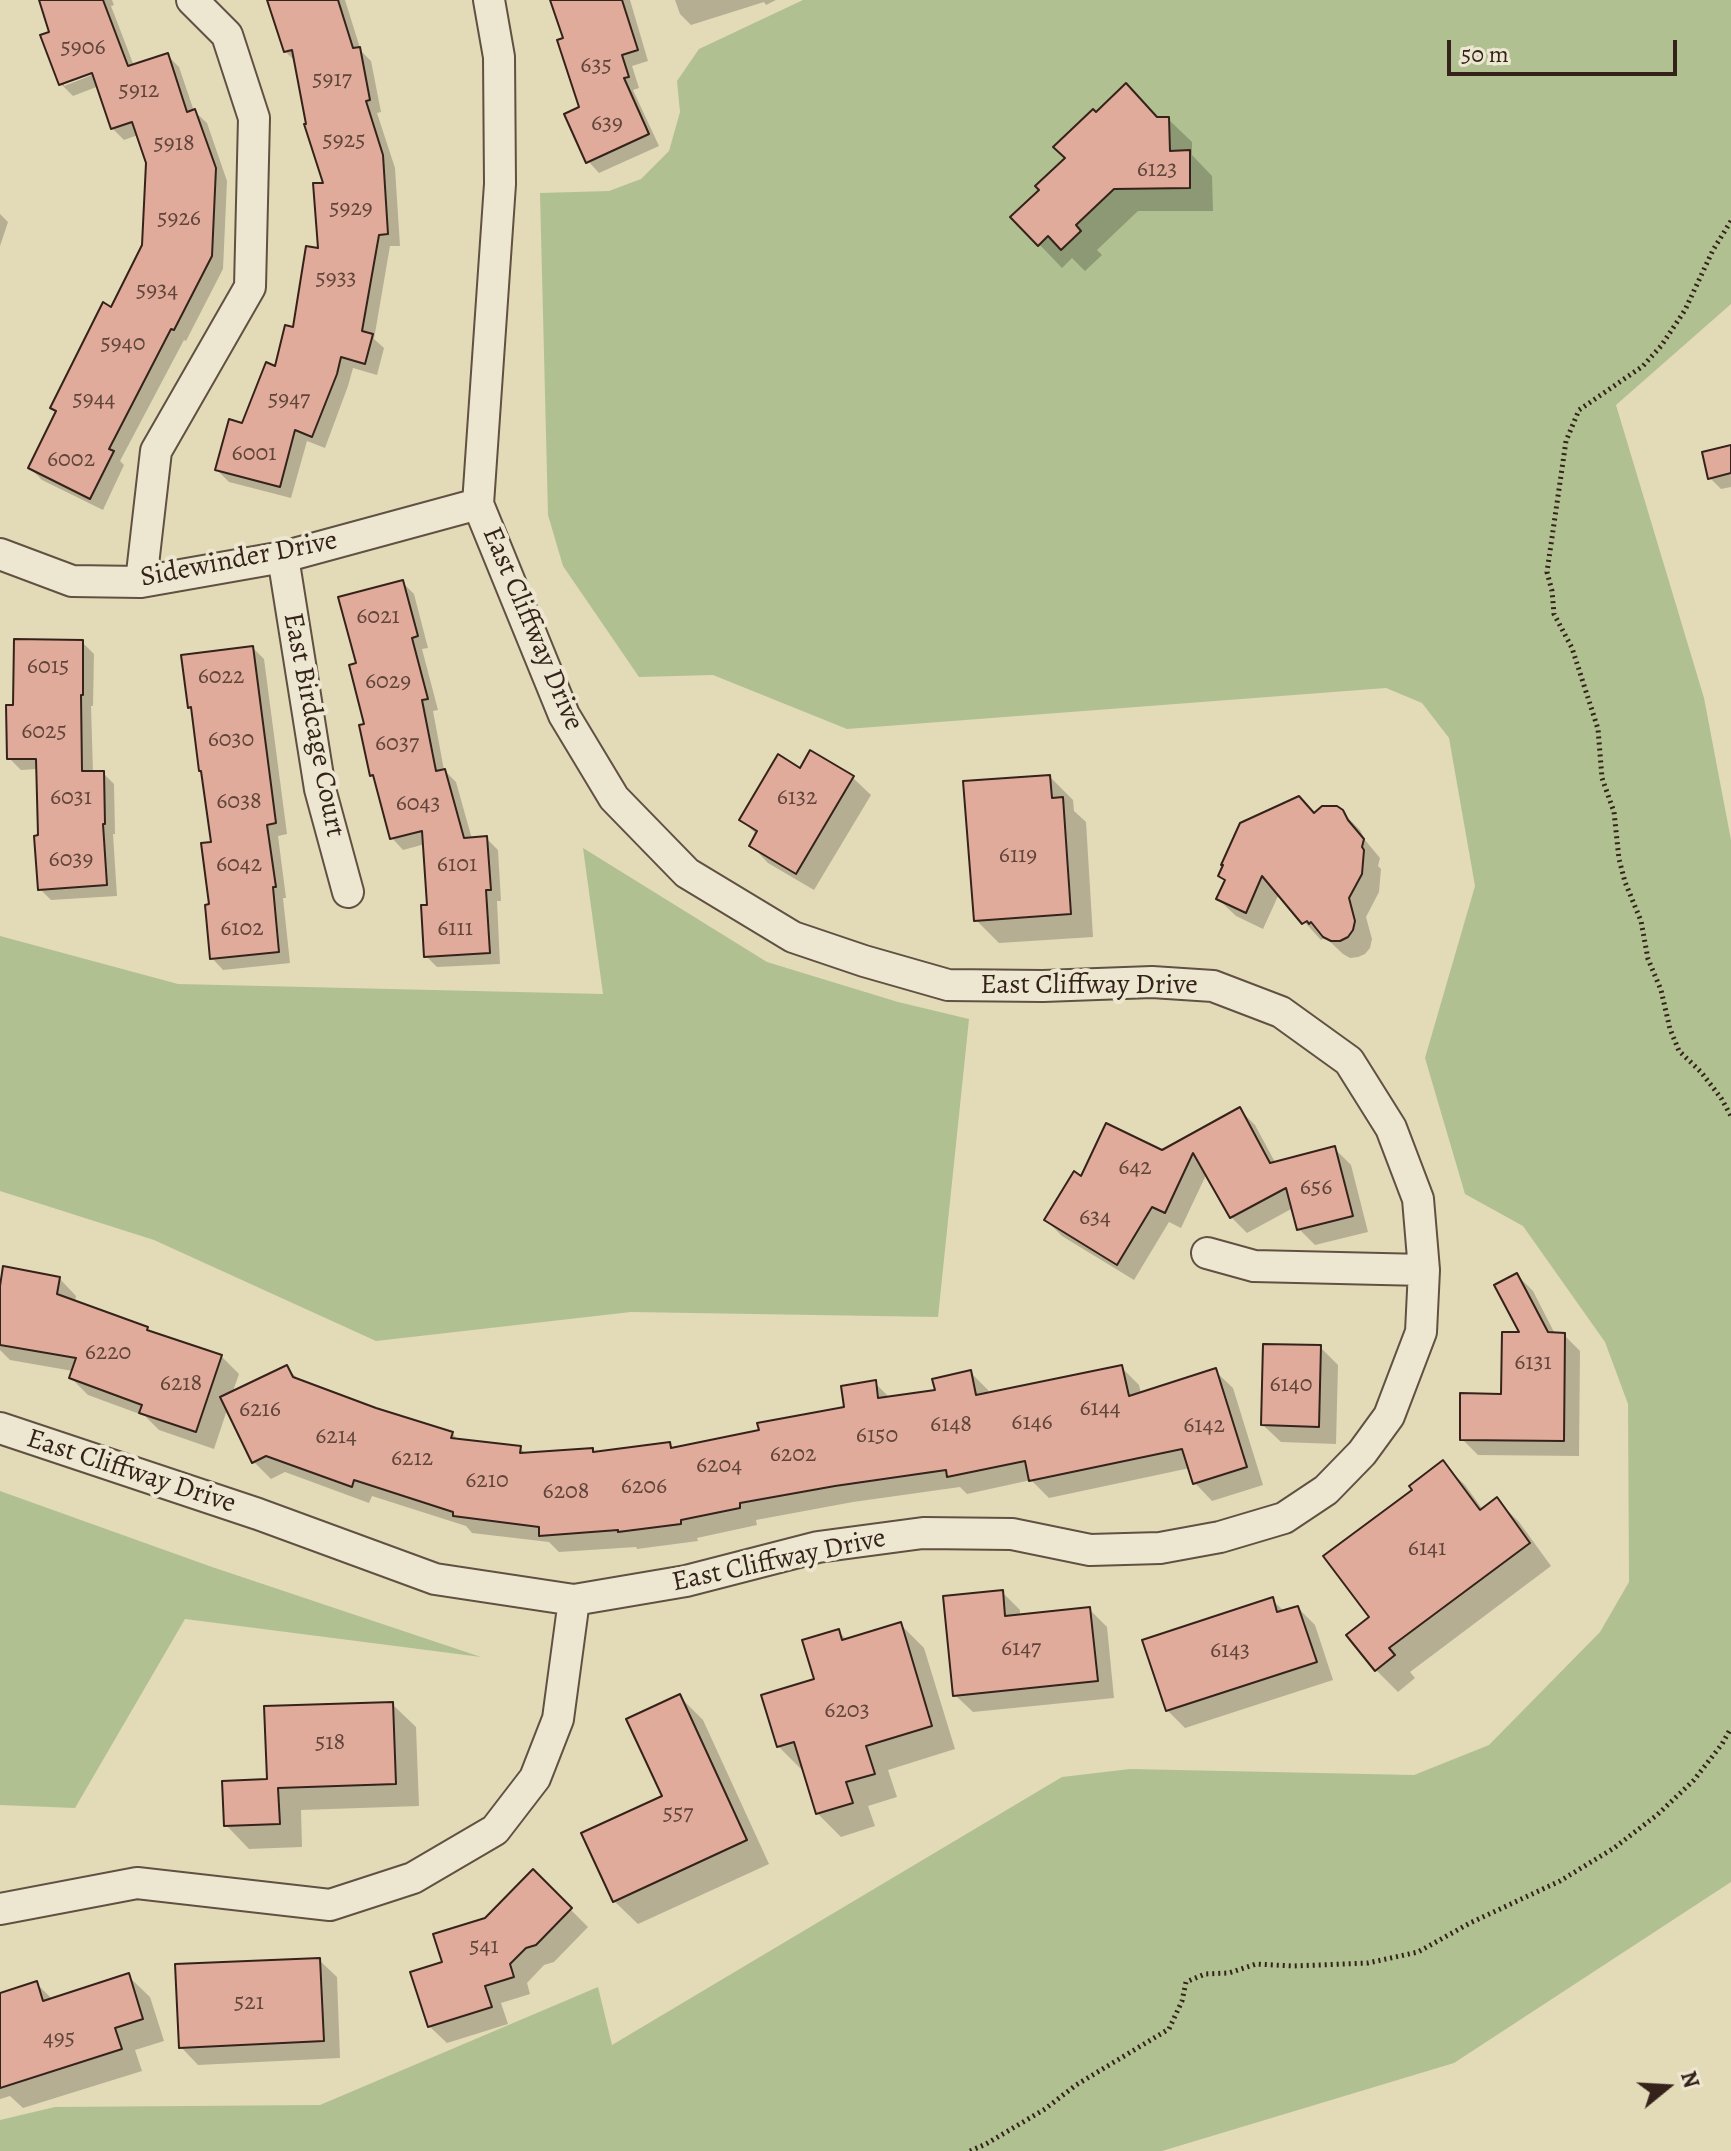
<!DOCTYPE html>
<html>
<head>
<meta charset="utf-8">
<style>
	body { margin:0 }
	#map { position:relative; width:1731px; height:2151px; overflow:hidden; background:#e3dab8; font-family:Alegreya,serif }
	canvas { display:block }
	.north { position:absolute; left:1627px; top:2047px; width:80px; height:80px; -webkit-text-stroke:6px #ede7d1; paint-order:stroke; rotate:72deg; font-size:22px; font-weight:700; line-height:32px; text-align:center; color:#35231b }
	.north::after { content:''; display:block; margin:auto; width:28px; height:36px; background:#35231b; clip-path:polygon(50% 0,100% 100%,50% 72%,0 100%) }
	.scale { position:absolute; left:1447px; top:40px; width:230px; height:36px; box-sizing:border-box; border:4px solid #35231b; border-top:0; padding-left:10px; font-size:24px; line-height:28px; white-space:nowrap; color:#35231b; -webkit-text-stroke:6px #ede7d1; paint-order:stroke }
</style>
</head>
<body>
<div id="map">
<canvas width="1731" height="2151"></canvas>
<div class="north">N</div>
<div class="scale">50 m</div>
</div>
<script>
const g = document.querySelector('canvas').getContext('2d');
g.lineJoin = 'round';
function fill(path, color) { g.fillStyle = color; g.fill(path, 'evenodd'); }
function strokePath(path, color, width, dash) { g.strokeStyle = color; g.lineWidth = width; g.lineCap = dash ? 'butt' : 'round'; g.setLineDash(dash || []); g.stroke(path); }
function write(font, color, halo, rows, align = 'center') {
  g.font = font + ' Alegreya,serif'; g.lineWidth = 8; g.setLineDash([]); g.textBaseline = 'middle'; g.strokeStyle = halo; g.fillStyle = color; for (const [text, x, y, turn = 0] of rows) {
    g.save(); g.translate(x, y); g.rotate((+turn || 0) * Math.PI / 180); g.textAlign = isNaN(turn) ? turn : align; if (halo) g.strokeText(text, 0, 0); g.fillText(text, 0, 0); g.restore();
  }
}
const green = new Path2D(`
	M803 0H1731V304L1616 405 1704 698 1731 840V1882L1454 2063 1162 2151H0V2120L55 2107 320 2105 598 1987 612 2045 1062 1777 1130 1769 1414 1775 1489 1745 1600 1632 1629 1582 1628 1404 1605 1342 1523 1226 1465 1194 1425 1058 1475 886 1449 738 1422 703 1386 688 847 729 713 675 639 677 563 566 548 515 540 193 609 191 641 179 669 151 680 112 677 81 699 49Z
	M583 848 767 962 898 1002 969 1019 938 1317 631 1312 376 1341 154 1240 0 1191V936L178 984 603 994Z
	M0 1491 212 1567 481 1657 185 1619 75 1808 0 1805Z`);
const shadow = new Path2D(`
	M41 0H112L114 5 111 6 134 66 167 55 179 67 194 111 207 123 227 181 223 269 186 341 184 340 120 461 124 465 103 510 42 480 30 468 144 246 148 162 138 135 124 140 112 128 99 86 73 96 61 84 52 33ZM101 67 102 71 64 86V81Z
	M269 0H345L361 51 371 61 381 112 377 113 395 168 400 246H390L374 339 384 348 377 375 353 368 348 386 325 448 307 441 291 498 229 482 217 470 276 368 295 330 320 251 326 185 296 62 285 51Z
	M552 0H630L648 61 632 66 639 88 633 90 659 146 599 173 588 161 582 109 565 40Z
	M675 0H776L766 5 764 2 691 25 680 14Z
	M1096 115 1168 119 1192 142V155L1212 176 1213 211H1138L1097 250 1102 255 1085 271 1072 258 1062 268 1039 244 1042 190 1067 158Z
	M0 214 8 222 0 246Z
	M1731 447V487L1721 489 1710 478Z
	M402 582 414 594 428 648 422 649 438 710 433 711 444 770 456 782 472 839 486 838 498 850 501 901H497L500 964 437 967 426 956 429 907 425 844 403 850 392 838 376 778 372 775 358 664Z
	M82 642 94 654 93 706H91L93 773H103L114 784 115 834H113L117 896 51 900 40 889 38 769 21 770 9 758 15 707Z
	M253 648 264 659 287 834 278 836 286 898H283L290 963 223 970 212 958 213 844 194 711 190 707Z
	M811 752 853 778 871 795 814 890 768 863 751 845 757 835 741 819 800 770Z
	M1050 777 1073 800 1074 811 1086 822 1093 937 999 943 976 920Z
	M1342 812 1360 830 1365 840 1380 858 1378 866 1381 869 1379 892 1366 917 1372 939 1370 948 1365 954 1358 957 1350 958 1343 954 1325 937 1321 940 1279 894 1263 929 1236 916 1218 899 1226 882 1220 876 1315 815Z
	M1239 1109 1255 1125 1276 1164 1335 1149 1351 1165 1368 1232 1315 1245 1299 1229 1293 1208 1247 1233 1231 1217 1207 1173 1181 1228 1169 1222 1134 1280 1062 1236 1046 1220 1082 1179 1162 1152Z
	M1517 1275 1533 1291 1555 1334 1564 1335 1580 1351 1579 1456 1478 1455 1462 1439 1503 1396 1522 1334Z
	M59 1278 76 1296 75 1302 147 1329 151 1333 221 1356 239 1374 232 1394 287 1368 301 1382 375 1409 452 1433 459 1441 520 1448 527 1455 592 1450 596 1454 669 1444 674 1449 761 1432 846 1409 875 1383 890 1398 937 1391 970 1372 988 1390 989 1394 1121 1367 1139 1385 1141 1394 1215 1371 1233 1388 1263 1485 1212 1501 1195 1483 1190 1468 1049 1498 1031 1480 967 1494 960 1487 853 1502 756 1520 757 1525 697 1538 698 1541 637 1549 636 1547 559 1552 549 1542 472 1533 466 1526 372 1496 369 1503 285 1472 271 1479 253 1461 228 1407 214 1449 159 1430 145 1416 88 1395 71 1378 73 1371 10 1360 0 1350V1297Z
	M1320 1347 1338 1365 1336 1444 1281 1442 1263 1425Z
	M1442 1463 1465 1485 1483 1510 1497 1500 1519 1522 1551 1566 1410 1672 1415 1678 1398 1692 1376 1670 1349 1636 1372 1617 1415 1490Z
	M1002 1592 1020 1610V1616L1090 1610 1107 1627 1114 1698 973 1712 955 1695Z
	M1272 1600 1285 1612 1298 1608 1315 1625 1333 1680 1185 1728 1167 1710Z
	M900 1624 924 1648 955 1749 888 1770 897 1797 868 1806 875 1826 841 1837 817 1813 804 1769 802 1770 778 1746 816 1681 838 1631 847 1640Z
	M680 1697 703 1720 769 1864 638 1924 614 1901 664 1797Z
	M392 1704 416 1727 419 1806 301 1810 302 1847 249 1849 226 1825 269 1781Z
	M533 1872 588 1927 554 1962 544 1965 527 1983 530 1994 501 2003 508 2024 447 2043 429 2026 444 1964Z
	M319 1960 337 1977 340 2058 198 2065 181 2047Z
	M128 1976 150 1997 164 2041 135 2050 142 2071 23 2108 10 2096 0 2099V1995L36 1983 53 2000Z`);
const building = new Path2D(`
	M39 0H103L128 66 168 53 187 112 195 109 216 168 212 256 174 330 171 329 109 449 114 451 90 499 28 468 56 411 50 408 103 302 111 307 142 245 146 163 132 122 111 129 92 73 59 85 40 35 49 32Z
	M267 0H338L353 48 360 47 370 100 366 101 383 155 388 234 379 235 362 331 373 334 365 364 341 357 337 374 312 437 295 430 280 487 215 470 229 419 242 423 266 362 275 366 285 325 293 327 306 246 318 248 313 183H323L304 124H306L292 50 284 52Z
	M550 0H622L638 50 622 55 629 77 624 78 649 134 586 163 564 114 579 107 557 40 563 38Z
	M1126 83 1157 117H1169L1170 151 1190 150V188L1114 189 1076 225 1081 231 1061 250 1048 236 1038 246 1010 217 1039 190 1035 186 1065 158 1053 147 1093 109 1096 112Z
	M1731 445V473L1708 479 1702 452Z
	M403 580 418 636 412 638 428 699 422 700 436 771 445 769 464 838 487 836 491 890H486L490 953 424 957 421 905H427L422 831 390 839 373 775 370 776 359 725 364 724 349 665 356 663 338 597Z
	M14 639 83 640V695H81L82 771H104L105 824H103L107 885 38 890 34 836 38 835 36 759H7L6 705H13Z
	M253 646 276 823 267 825 276 887H273L279 952 210 959 205 905 209 904 201 843 211 842 201 771H199L191 707 188 708 181 655Z
	M810 750 854 776 796 874 749 846 757 831 739 820 778 754 800 768Z
	M1050 775 1052 798 1063 797 1071 914 974 921 963 781Z
	M1299 796 1314 813 1322 806H1337L1343 810 1348 820 1364 839 1362 847 1364 850 1362 874 1349 898 1355 921 1353 930 1348 937 1340 941H1331L1323 937 1311 922 1309 924 1307 921 1302 924 1262 876 1246 913 1216 899 1225 880 1218 876 1223 865H1221L1240 823Z
	M1240 1107 1270 1163 1335 1146 1353 1216 1297 1230 1286 1188 1230 1218 1193 1153 1165 1213 1152 1207 1117 1265 1044 1220 1074 1171 1081 1176 1106 1123 1162 1150Z
	M3 1266 60 1277 57 1294 148 1327 147 1330 222 1355 196 1432 139 1413 142 1405 69 1378 76 1358 0 1345V1286Z
	M1517 1273 1548 1332 1565 1333 1564 1441 1460 1440V1393L1501 1394 1502 1332H1519L1494 1285Z
	M1263 1344 1321 1345 1319 1427 1261 1425Z
	M287 1365 293 1377 376 1408 453 1432 451 1438 521 1446 520 1453 593 1448V1452L670 1442 671 1448 759 1430 757 1423 844 1407 841 1386 876 1380 878 1398 935 1390 932 1379 971 1370 976 1395 1122 1365 1129 1396 1216 1368 1247 1467 1193 1484 1182 1449 1029 1481 1025 1461 947 1477 946 1470 835 1486 740 1503V1508L681 1520V1524L618 1532V1530L539 1536V1527L453 1516V1512L354 1480 352 1487 266 1456 252 1463 220 1397Z
	M1443 1460 1480 1510 1497 1497 1530 1543 1389 1648 1395 1655 1375 1671 1346 1635 1369 1617 1323 1556 1412 1490 1409 1486Z
	M1003 1590 1005 1616 1090 1607 1098 1681 953 1696 943 1596Z
	M1273 1597 1277 1612 1298 1606 1317 1662 1166 1711 1142 1640Z
	M901 1622 932 1726 866 1746 875 1774 846 1782 853 1803 816 1814 794 1742 777 1747 761 1695 814 1679 802 1640 839 1629 842 1640Z
	M680 1694 747 1840 613 1902 581 1833 662 1796 626 1719Z
	M393 1702 396 1784 278 1788 280 1824 224 1826 222 1781 267 1779 264 1706Z
	M533 1869 572 1908 536 1945 526 1948 510 1964 514 1977 485 1986 492 2007 428 2027 410 1972 442 1962 433 1934 485 1918Z
	M320 1958 324 2041 179 2048 175 1964Z
	M129 1973 143 2019 115 2028 122 2049 0 2088V1993L37 1981 43 2001Z`);
const path = new Path2D(`
	M1731 221 1713 250 1685 310 1661 346 1643 366 1579 410 1566 441 1547 572 1552 591 1554 614 1572 648 1598 729 1602 778 1614 812 1619 859 1625 882 1641 921 1648 959 1661 990 1670 1029 1679 1051 1701 1072 1721 1098 1731 1116
	M970 2151 986 2144 1045 2109 1076 2085 1169 2029 1182 2001 1186 1982 1205 1974 1229 1973 1256 1964 1293 1966 1368 1963 1418 1952 1470 1923 1560 1881 1614 1848 1657 1815 1694 1780 1722 1744 1731 1728`);
const minor = new Path2D(`
	M0 554 72 581 141 582 283 557 478 504
	M283 557 320 789 348 892
	M141 582 156 451 250 287 254 118 227 35 192 0
	M1207 1253 1254 1266 1424 1270
	M0 1428 258 1514 435 1579 574 1600 686 1581 818 1547 923 1533 1012 1534 1090 1550 1160 1548 1220 1537 1284 1518 1326 1490 1362 1453 1389 1416 1421 1332 1424 1270 1418 1199 1391 1128 1349 1061 1281 1012 1213 986 1152 982 1043 986 948 985 864 961 793 937 687 873 614 798 564 715 478 504 500 184 499 57 489 0
	M0 1909 137 1883 330 1905 413 1878 495 1830 535 1778 558 1719 574 1600`);
const numberNames = [
	["5906",83,48],
	["635",596,66],
	["5917",332,80],
	["5912",139,91],
	["639",607,124],
	["5925",344,141],
	["5918",174,144],
	["6123",1157,170],
	["5929",351,209],
	["5926",179,219],
	["5933",336,279],
	["5934",157,291],
	["5940",123,344],
	["5944",94,400],
	["5947",289,400],
	["6001",254,454],
	["6002",71,460],
	["6021",378,617],
	["6015",48,667],
	["6022",221,677],
	["6029",388,682],
	["6025",44,732],
	["6030",231,740],
	["6037",397,744],
	["6031",71,798],
	["6132",797,798],
	["6038",239,802],
	["6043",418,804],
	["6119",1018,856],
	["6039",71,860],
	["6042",239,865],
	["6101",457,865],
	["6102",242,929],
	["6111",455,929],
	["642",1135,1168],
	["656",1316,1188],
	["634",1095,1218],
	["6220",108,1353],
	["6131",1533,1363],
	["6218",181,1384],
	["6140",1291,1385],
	["6144",1100,1409],
	["6216",260,1410],
	["6146",1032,1423],
	["6148",951,1425],
	["6142",1204,1426],
	["6150",877,1436],
	["6214",336,1437],
	["6202",793,1455],
	["6212",412,1459],
	["6204",719,1466],
	["6210",487,1481],
	["6206",644,1487],
	["6208",566,1492],
	["6141",1427,1549],
	["6147",1021,1649],
	["6143",1230,1651],
	["6203",847,1711],
	["518",330,1743],
	["557",678,1814],
	["541",484,1947],
	["521",249,2003],
	["495",59,2039]
];
const streetNames = [
	["Sidewinder Drive",239,560,-11],
	["East Cliffway Drive",532,629,67],
	["East Birdcage Court",313,725,79],
	["East Cliffway Drive",1089,986],
	["East Cliffway Drive",131,1472,18],
	["East Cliffway Drive",779,1561,-12]
];
fill(green, '#b1c091');
fill(shadow, '#0003');
fill(building, '#e0ab9a');
strokePath(building, '#35231b', 2);
strokePath(minor, '#605142', 34);
strokePath(path, '#35231b', 5, [2, 4]);
strokePath(minor, '#ede7d1', 30);
write('24px', '#60453b', null, numberNames);
write('28px', '#35231b', '#ede7d1', streetNames);
</script>
</body>
</html>
